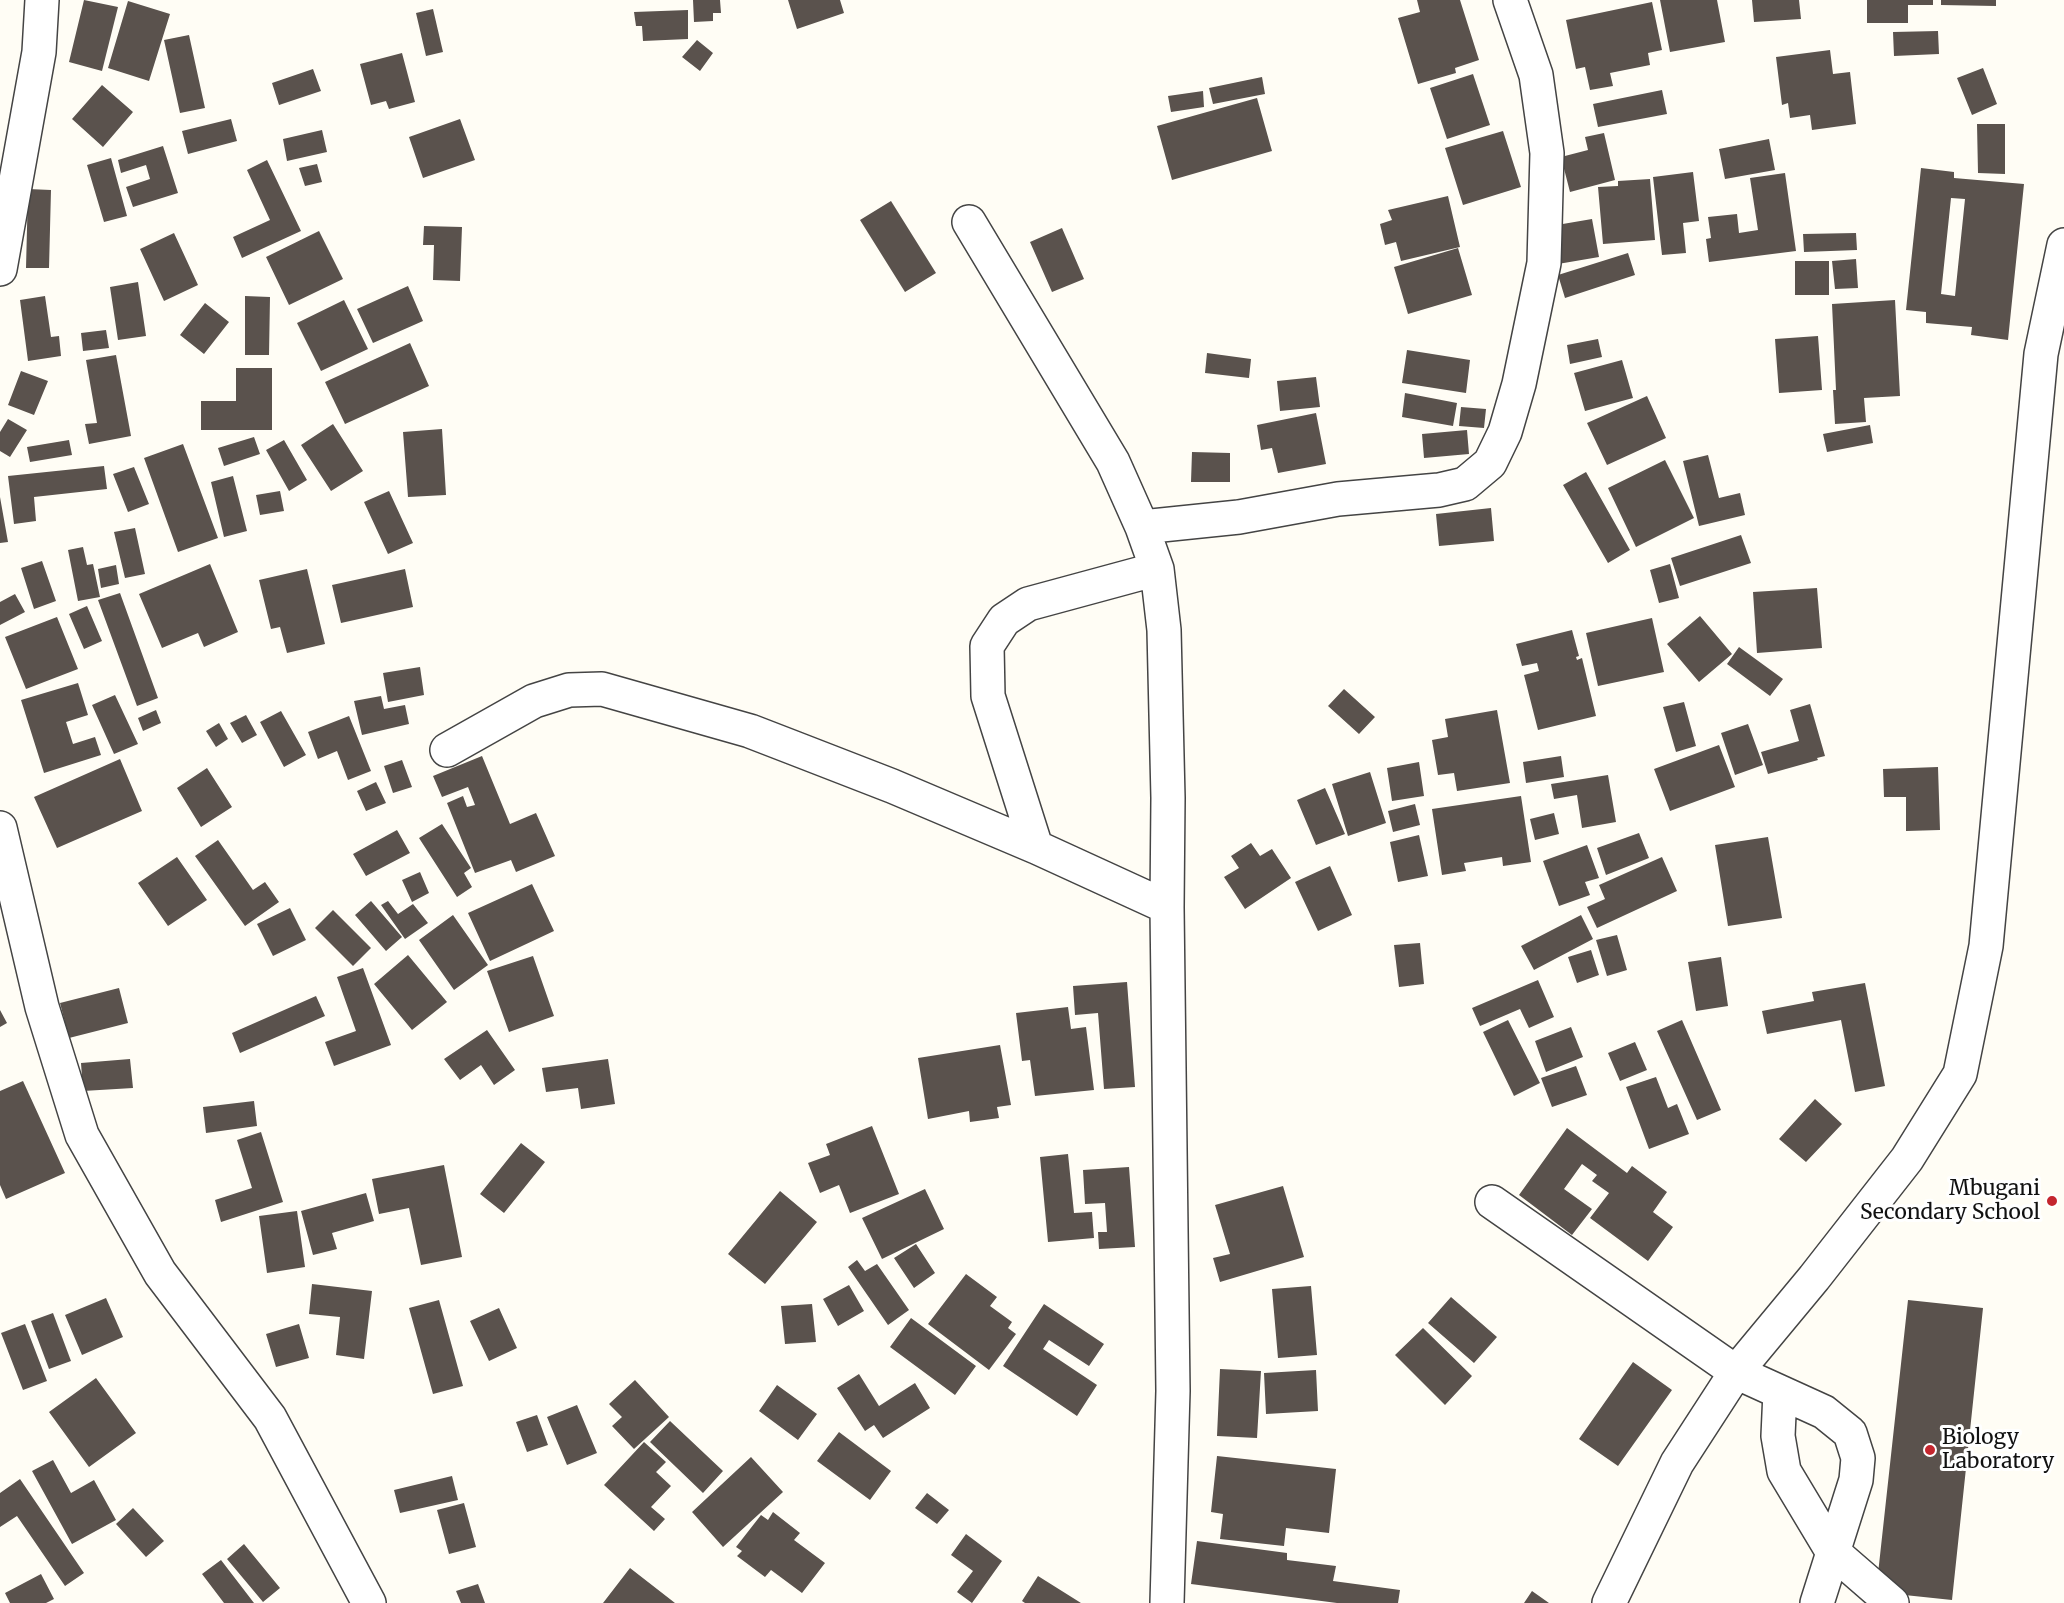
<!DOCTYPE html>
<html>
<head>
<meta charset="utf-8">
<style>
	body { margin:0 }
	canvas { display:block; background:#fffdf5 }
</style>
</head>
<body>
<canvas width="2064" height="1603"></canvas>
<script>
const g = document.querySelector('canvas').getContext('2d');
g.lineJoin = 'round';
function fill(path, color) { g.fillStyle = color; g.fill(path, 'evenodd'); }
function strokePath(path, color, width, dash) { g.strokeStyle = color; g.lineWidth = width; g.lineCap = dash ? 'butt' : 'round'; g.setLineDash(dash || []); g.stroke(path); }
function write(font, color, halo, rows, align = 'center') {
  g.font = font + ' Merriweather,serif'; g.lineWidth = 6; g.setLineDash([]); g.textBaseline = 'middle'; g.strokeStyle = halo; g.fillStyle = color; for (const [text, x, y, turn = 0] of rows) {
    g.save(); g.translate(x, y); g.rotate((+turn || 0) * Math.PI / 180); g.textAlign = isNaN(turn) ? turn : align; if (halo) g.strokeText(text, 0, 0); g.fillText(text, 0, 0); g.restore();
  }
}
const building = new Path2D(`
	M84 0 118 7 102 71 69 62Z
	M693 0H720L721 13H713V21L694 22Z
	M788 0H840L844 13 797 29Z
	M1417 0H1460L1479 60 1455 68 1456 73 1418 84 1398 18 1420 12Z
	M1660 0H1717L1725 42 1670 52Z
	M1752 0H1799L1801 19 1754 22Z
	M1867 0H1933V5H1908V23H1867Z
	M1941 0H1996V6L1941 5Z
	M128 1 170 14 149 81 108 68Z
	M1652 2 1662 50 1648 53 1650 65 1610 73 1613 86 1590 90 1585 67 1576 69 1566 20Z
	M433 9 443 52 426 56 416 13Z
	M688 10V39L643 41 642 26H636L634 12Z
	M1938 31 1939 54 1894 56 1893 32Z
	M189 35 205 108 180 113 164 40Z
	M697 40 713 53 700 71 682 57Z
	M1830 50 1833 74 1850 72 1856 124 1812 130 1810 115 1790 118 1788 103 1782 105 1776 57Z
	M402 53 415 102 389 109 386 101 371 105 360 64Z
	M1983 68 1997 104 1972 115 1957 78Z
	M313 69 321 91 279 105 272 83Z
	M1473 74 1490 125 1447 139 1430 88Z
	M1262 77 1265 94 1213 104 1209 88Z
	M102 85 133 112 103 147 72 119Z
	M1662 90 1667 114 1598 127 1593 104Z
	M1203 91 1204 107 1171 112 1168 96Z
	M1257 98 1272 151 1172 180 1157 126Z
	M231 119 237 141 188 154 182 131Z
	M460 119 475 160 423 178 409 137Z
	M1977 124H2005V174L1978 173Z
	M322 130 327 152 287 161 283 139Z
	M1503 131 1521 187 1463 205 1445 148Z
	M1604 133 1615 180 1570 192 1561 157 1588 150 1585 137Z
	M1769 139 1775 170 1725 179 1719 149Z
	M163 146 178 193 133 207 126 187 150 179 146 165 121 173 118 160Z
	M111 158 127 216 104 222 87 165Z
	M267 160 301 231 242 258 233 237 270 220 247 170Z
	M317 164 322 182 305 186 299 168Z
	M1921 168 1954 172V178L2024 184 2008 340 1971 335 1972 327 1926 323V312L1906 310ZM1951 198 1965 199 1955 296 1941 294Z
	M1693 172 1699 221 1683 223 1686 253 1662 255 1653 177Z
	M1785 173 1796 251 1709 262 1706 239 1711 238 1708 217 1737 214 1739 233 1758 230 1750 178Z
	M1650 179 1655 240 1603 244 1598 187 1618 186V181Z
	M28 189 51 190 49 268H26Z
	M1448 196 1460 247 1401 261 1396 242 1385 245 1380 224 1392 220 1388 210Z
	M891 201 936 273 905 292 860 220Z
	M1592 219 1599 257 1558 264 1551 226Z
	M424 226 462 227 460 281 433 280 434 245H423Z
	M1062 228 1084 279 1052 292 1030 242Z
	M319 231 343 279 289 305 266 257Z
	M174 233 198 285 164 301 140 249Z
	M1856 233 1857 250 1804 252 1803 234Z
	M1458 248 1472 295 1408 314 1394 267Z
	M1628 253 1635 275 1565 298 1558 275Z
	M1856 259 1858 288 1835 289 1832 261Z
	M1795 261H1829V295H1795Z
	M138 282 146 336 118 340 110 287Z
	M408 286 423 321 373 343 357 309Z
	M45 296 51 337 59 336 61 356 28 361 20 300Z
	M245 296 270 297 269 355H245Z
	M344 300 368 349 321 371 297 323Z
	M1895 300 1900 396 1864 398 1866 422 1835 424 1833 390H1836L1832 304Z
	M205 303 229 322 204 354 180 335Z
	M106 330 109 348 83 351 81 333Z
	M1818 336 1822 390 1779 393 1775 339Z
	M1598 339 1602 357 1570 364 1567 345Z
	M410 343 429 386 345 424 325 382Z
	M1407 350 1470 360 1466 393 1402 383Z
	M1207 353 1251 359 1249 378 1205 373Z
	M116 355 131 436 89 444 85 424 97 423 86 360Z
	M1622 360 1633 398 1585 411 1574 373Z
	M236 368H272V430H201V401H236Z
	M21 371 48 381 34 415 8 405Z
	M1316 377 1320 407 1280 411 1277 381Z
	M1405 393 1457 403 1453 426 1402 417Z
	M1647 396 1666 438 1607 465 1587 423Z
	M1461 407 1486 409 1484 428 1459 426Z
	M1316 413 1326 464 1278 473 1272 448 1261 450 1257 425Z
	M8 419 27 430 10 457 0 451V432Z
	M333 424 363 471 331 491 301 445Z
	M1870 425 1873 443 1827 452 1823 434Z
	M442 429 446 495 408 497 403 432Z
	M1467 430 1469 454 1424 458 1422 434Z
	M254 437 260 454 224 466 218 448Z
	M69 440 72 455 30 462 27 447Z
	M284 440 307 480 289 491 266 450Z
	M183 444 218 538 178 552 144 458Z
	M1192 452 1230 453V482H1191Z
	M1708 455 1719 498 1740 493 1745 515 1699 526 1683 461Z
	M1665 460 1694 518 1636 547 1608 488Z
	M104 466 107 489 34 497 36 521 14 524 8 476Z
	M134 467 149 504 128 512 113 474Z
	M1586 472 1630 550 1608 563 1563 485Z
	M233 476 247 531 224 537 211 482Z
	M280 491 284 511 260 515 256 495Z
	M389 491 413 543 388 554 364 502Z
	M0 497 8 542 0 543Z
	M1491 508 1494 541 1439 546 1436 514Z
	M135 528 145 574 125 578 114 532Z
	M1741 535 1751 563 1680 586 1671 558Z
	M83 547 87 565 93 564 100 597 78 601 68 550Z
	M42 561 56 601 34 609 21 568Z
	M210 564 238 632 204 647 198 633 162 648 139 594Z
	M1670 564 1679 598 1659 603 1650 570Z
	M116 565 119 584 101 588 98 569Z
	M307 569 325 644 287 653 280 627 271 629 259 580Z
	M405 569 413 607 341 623 332 585Z
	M1817 588 1822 648 1757 653 1753 592Z
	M120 593 158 698 137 706 98 600Z
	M15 594 25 612 0 625V602Z
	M87 606 102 641 84 649 69 614Z
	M1700 616 1732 654 1699 682 1667 644Z
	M57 617 78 669 26 689 5 637Z
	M1652 618 1664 672 1598 686 1586 633Z
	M1572 630 1579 656 1576 657 1577 660 1582 658 1596 716 1538 730 1524 675 1539 671 1537 663 1522 666 1516 644Z
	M1739 647 1783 679 1770 696 1727 664Z
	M420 667 424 695 388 702 383 673Z
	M78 683 88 715 66 722 73 744 95 737 101 755 44 773 21 700Z
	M1344 689 1375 717 1359 734 1328 706Z
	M115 695 138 744 114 754 92 705Z
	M381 696 384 709 405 705 409 724 362 735 354 701Z
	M1684 702 1696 746 1676 752 1663 707Z
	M1810 704 1825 756 1817 758 1818 760 1768 774 1761 752 1799 741 1790 710Z
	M156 710 161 723 143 731 138 718Z
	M1497 710 1510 783 1457 791 1454 773 1438 775 1432 740 1448 737 1445 719Z
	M281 711 306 755 284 767 260 722Z
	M246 715 257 735 242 743 230 723Z
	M349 716 371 771 348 780 337 751 318 759 308 732Z
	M219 723 228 739 216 747 206 731Z
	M1748 724 1763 765 1735 775 1721 733Z
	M1719 745 1735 787 1670 811 1654 769Z
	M482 756 510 824 536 813 555 856 516 872 511 860 475 873 447 803 463 796 467 807 475 805 468 787 442 797 433 776Z
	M1561 756 1564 777 1526 783 1523 762Z
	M120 759 142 811 57 848 34 797Z
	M402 760 412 787 393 793 384 766Z
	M1419 762 1424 796 1392 801 1387 768Z
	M1938 767 1940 830 1906 831V797H1884L1883 769Z
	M207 768 232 807 201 827 177 788Z
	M1370 772 1386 823 1348 836 1332 784Z
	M1608 775 1616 822 1582 828 1577 795 1554 799 1551 784Z
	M376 782 386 803 366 811 357 791Z
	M1325 788 1345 834 1316 845 1297 800Z
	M1521 796 1531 862 1503 866 1502 857 1464 863 1466 871 1442 875 1432 809Z
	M1415 804 1420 825 1393 832 1388 811Z
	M1554 813 1559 834 1535 840 1530 819Z
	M442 824 471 868 464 873 472 887 457 897 419 838Z
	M397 830 410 853 366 876 353 854Z
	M1639 833 1649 858 1606 875 1597 848Z
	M1419 835 1428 876 1398 882 1390 842Z
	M1768 837 1782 918 1728 926 1715 845Z
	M218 840 253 890 265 882 279 902 245 926 195 856Z
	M1251 843 1260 856 1272 849 1291 878 1245 909 1224 877 1239 868 1231 856Z
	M1587 845 1599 878 1585 882 1590 895 1559 906 1543 861Z
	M177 857 207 900 168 926 138 883Z
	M1662 857 1677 891 1597 928 1587 907 1605 899 1599 885Z
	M1330 866 1352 915 1318 931 1295 882Z
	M420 872 429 893 412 902 402 880Z
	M532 884 554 931 490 961 468 913Z
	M371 901 402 937 386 951 355 915Z
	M388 901 398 914 413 904 428 923 405 939 381 905Z
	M290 908 306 940 273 956 257 924Z
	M333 910 371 948 353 966 315 928Z
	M453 915 488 965 454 990 419 940Z
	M1581 915 1593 939 1534 970 1521 946Z
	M1617 935 1627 970 1607 976 1596 940Z
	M1420 943 1424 984 1399 987 1394 945Z
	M1591 950 1599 975 1577 983 1568 957Z
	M408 955 447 1002 412 1030 374 984Z
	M533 956 554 1016 509 1032 487 971Z
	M1721 957 1728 1006 1696 1011 1688 962Z
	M363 968 391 1045 334 1066 325 1042 356 1031 337 977Z
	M1538 980 1554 1017 1529 1028 1520 1009 1480 1026 1472 1008Z
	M1127 982 1135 1087 1104 1089 1098 1013 1075 1015 1073 986Z
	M1865 983 1885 1086 1855 1092 1841 1020 1767 1034 1762 1011 1814 1001 1812 992Z
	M119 988 128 1023 69 1038 60 1003Z
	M316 996 325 1016 240 1053 232 1033Z
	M1068 1007 1071 1029 1086 1027 1094 1090 1035 1096 1030 1060 1022 1061 1016 1013Z
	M0 1010 7 1023 0 1027Z
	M1508 1020 1540 1083 1514 1096 1483 1032Z
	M1682 1020 1721 1110 1697 1120 1657 1031Z
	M1571 1027 1583 1057 1546 1072 1535 1041Z
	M487 1030 515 1070 494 1085 481 1065 460 1080 444 1059Z
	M1635 1042 1647 1070 1620 1081 1608 1053Z
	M1000 1045 1011 1105 997 1107 999 1118 970 1122 969 1111 928 1119 918 1058Z
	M130 1059 133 1088 83 1091 81 1063Z
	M608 1059 615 1104 581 1109 578 1088 546 1092 542 1068Z
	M1576 1066 1587 1095 1552 1107 1541 1078Z
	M1656 1077 1668 1108 1677 1104 1689 1134 1649 1149 1626 1087Z
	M23 1081 65 1173 6 1199 0 1185V1091Z
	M1815 1099 1842 1124 1806 1162 1779 1139Z
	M254 1101 257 1126 206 1133 203 1107Z
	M872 1126 899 1194 850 1213 839 1185 820 1193 808 1163 830 1155 826 1144Z
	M1567 1128 1627 1173 1632 1166 1667 1192 1653 1212 1673 1227 1648 1261 1590 1218 1609 1193 1592 1181 1597 1175 1582 1164 1564 1189 1592 1209 1572 1235 1519 1195Z
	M261 1132 283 1202 221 1222 215 1200 252 1188 237 1140Z
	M521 1143 545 1162 504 1213 480 1194Z
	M1068 1154 1074 1213 1092 1212 1094 1238 1048 1242 1040 1157Z
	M444 1165 462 1257 421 1265 409 1208 379 1214 372 1179Z
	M1129 1167 1135 1247 1099 1249 1098 1232H1107L1105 1203 1085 1204 1083 1170Z
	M1283 1186 1304 1257 1220 1282 1213 1258 1230 1254 1215 1205Z
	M925 1189 944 1229 882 1259 862 1218Z
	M780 1191 817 1222 765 1284 728 1254Z
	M366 1193 374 1221 332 1233 337 1249 313 1255 301 1211Z
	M297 1211 305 1267 267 1273 259 1216Z
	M916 1244 935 1273 914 1288 894 1258Z
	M857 1260 865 1271 877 1264 909 1310 888 1325 848 1267Z
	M966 1274 997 1297 990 1306 1012 1322 1008 1328 1016 1334 989 1370 928 1324Z
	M312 1284 372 1291 364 1359 336 1355 340 1317 309 1314Z
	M849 1285 864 1311 838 1326 823 1299Z
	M1311 1286 1317 1355 1278 1358 1272 1289Z
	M1451 1297 1497 1337 1474 1363 1428 1323Z
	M106 1298 123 1337 82 1355 65 1315Z
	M439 1300 463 1386 433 1394 409 1308Z
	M1908 1300 1983 1308 1952 1600 1876 1592Z
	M812 1304 816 1342 785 1344 781 1306Z
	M1044 1304 1104 1344 1089 1366 1049 1340 1043 1349 1097 1385 1077 1416 1003 1366Z
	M499 1308 517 1348 489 1361 470 1321Z
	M53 1313 71 1361 49 1369 31 1321Z
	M911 1318 976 1366 955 1395 890 1347Z
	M25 1324 47 1381 23 1390 1 1333Z
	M299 1324 309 1358 276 1367 266 1334Z
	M1423 1328 1472 1376 1445 1405 1395 1355Z
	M1633 1362 1672 1390 1618 1466 1579 1439Z
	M1220 1369 1261 1371 1257 1438 1217 1436Z
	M1316 1370 1318 1411 1266 1414 1264 1373Z
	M859 1374 879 1406 915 1383 930 1408 883 1438 874 1425 865 1431 837 1388Z
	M96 1378 136 1433 89 1467 49 1412Z
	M635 1380 669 1417 634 1449 612 1426 622 1417 609 1404Z
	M777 1385 817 1414 798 1440 759 1411Z
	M577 1405 597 1453 567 1465 547 1417Z
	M537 1415 548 1445 527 1452 516 1422Z
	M670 1421 723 1471 703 1493 650 1442Z
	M839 1432 891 1471 870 1500 817 1461Z
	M644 1442 666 1462 656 1472 671 1486 651 1507 665 1519 654 1531 604 1485Z
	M1217 1456 1336 1469 1329 1533 1286 1528 1284 1546 1220 1539 1223 1514 1211 1512Z
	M751 1457 783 1492 723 1547 692 1512Z
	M53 1460 71 1493 94 1480 116 1520 72 1544 32 1471Z
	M452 1476 458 1500 400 1513 394 1490Z
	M20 1479 84 1573 65 1586 17 1516 0 1527V1493Z
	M927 1493 949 1510 937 1524 915 1508Z
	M464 1503 476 1547 449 1554 437 1510Z
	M133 1508 164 1541 146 1557 116 1524Z
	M773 1512 800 1533 794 1540 825 1563 802 1593 771 1570 765 1577 737 1556 742 1551 736 1547 761 1515 768 1520Z
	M966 1534 1002 1561 972 1603 957 1592 973 1571 951 1555Z
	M1197 1541 1287 1553V1560L1336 1566 1333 1581 1400 1590 1398 1603H1337L1191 1584Z
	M244 1544 280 1588 263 1602 227 1559Z
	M221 1560 254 1603H224L202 1574Z
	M630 1568 675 1603H603Z
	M41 1574 54 1599 46 1603H10L5 1593Z
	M1038 1576 1081 1603H1025L1022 1601Z
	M478 1584 485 1603H461L456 1591Z
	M1532 1591 1549 1603H1524Z`);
const minor = new Path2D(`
	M969 222 1113 462 1142 527 1157 569 1164 630 1168 798 1167 907 1173 1391 1167 1603
	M0 269 39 52 42 0
	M1142 527 1239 517 1338 499 1439 490 1465 484 1490 463 1505 432 1519 384 1544 263 1547 153 1536 75 1510 0
	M447 750 534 701 569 690 602 689 750 731 794 748 892 786 1036 847 1167 907
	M0 828 42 1007 82 1135 160 1273 270 1418 369 1603
	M1036 847 988 696 987 646 1004 620 1028 604 1157 569
	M1492 1202 1736 1372 1824 1412 1850 1433 1858 1458 1856 1480 1817 1603
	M1780 1392 1778 1436 1784 1471 1832 1551 1892 1603
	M1609 1603 1677 1463 1736 1372 1814 1278 1907 1159 1960 1074 1986 946 2041 354 2064 245`);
const markers = [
	[2052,1201,6,"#c4262e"],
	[1930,1450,6,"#c4262e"]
];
const poiNames = [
	["Mbugani",2040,1189],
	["Secondary School",2040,1213],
	["Biology",1942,1438,"left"],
	["Laboratory",1942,1462,"left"]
];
fill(building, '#5a524d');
strokePath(minor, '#444', 36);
strokePath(minor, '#fff', 33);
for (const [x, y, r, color] of markers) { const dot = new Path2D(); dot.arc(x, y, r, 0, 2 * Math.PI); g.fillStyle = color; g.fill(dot); strokePath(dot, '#fff', 2); }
write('21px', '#111', '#fff', poiNames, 'right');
</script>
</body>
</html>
